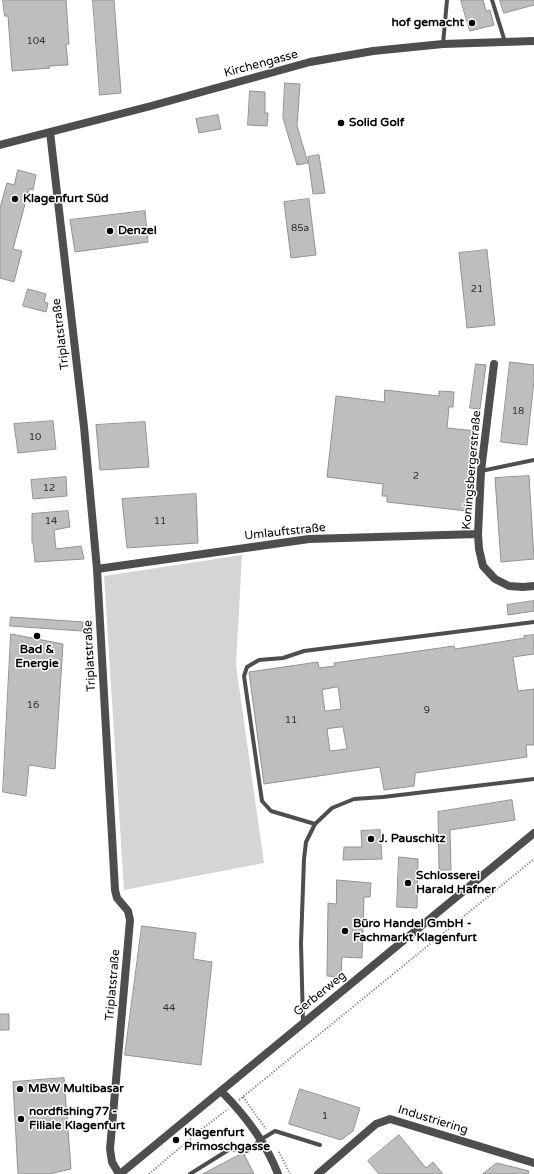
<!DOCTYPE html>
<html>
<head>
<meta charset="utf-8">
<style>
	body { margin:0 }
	canvas { display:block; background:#fff }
</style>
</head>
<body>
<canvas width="534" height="1174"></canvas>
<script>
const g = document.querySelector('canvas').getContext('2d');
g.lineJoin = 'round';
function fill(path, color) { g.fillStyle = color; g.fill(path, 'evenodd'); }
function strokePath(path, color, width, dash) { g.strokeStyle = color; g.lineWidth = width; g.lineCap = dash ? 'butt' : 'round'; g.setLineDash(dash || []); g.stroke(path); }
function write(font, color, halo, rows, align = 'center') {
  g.font = font + ' "Varela Round",sans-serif'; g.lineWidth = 3; g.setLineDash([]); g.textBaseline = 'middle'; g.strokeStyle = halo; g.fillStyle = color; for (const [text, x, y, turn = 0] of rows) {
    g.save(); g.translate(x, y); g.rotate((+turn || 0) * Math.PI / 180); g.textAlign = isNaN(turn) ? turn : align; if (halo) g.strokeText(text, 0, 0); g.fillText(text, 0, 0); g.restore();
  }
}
const green = new Path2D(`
	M242 555 236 665 264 863 124 890 104 576Z`);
const building = new Path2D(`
	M3 0H66L69 44H66L68 65 49 66 50 68 12 71 8 16H5Z
	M93 0H114L121 93 100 95Z
	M461 0H483L486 11 490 10 494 25 470 31Z
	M500 0H534V5L504 13Z
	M285 83 300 84 297 126 308 163 297 165 283 118Z
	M250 91 265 92V113H268L267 126 248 125Z
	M218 115 221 129 199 133 196 119Z
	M319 155 325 193 313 194 308 157Z
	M18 170 36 175 33 190 29 189 13 249 22 251 14 282 0 278V208L7 183 14 185Z
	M309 199 316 255 291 258 284 202Z
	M145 211 148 242 75 252 70 220Z
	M487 250 495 325 467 328 459 253Z
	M28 289 46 294 44 302 48 303 46 312 23 306Z
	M510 362 534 365V380L527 445 501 442Z
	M476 364 486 365 480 409 470 408Z
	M385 390 439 396V391L454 392 453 407H449L447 428 476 431 467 511 387 502V496H382L383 484 327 477 336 396 384 402Z
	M53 421 56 449 18 453 14 424Z
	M145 422 149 467 100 470 96 425Z
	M529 476 534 559 501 562 495 478Z
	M66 477 67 496 33 499 31 480Z
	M196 494 198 543 127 548 122 499Z
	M68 511 70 527 54 530 56 549 81 546 84 559 35 562 33 542 32 543V514Z
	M534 601V611L508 615 507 605Z
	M11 617 83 622 82 631 10 626Z
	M11 634 63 644 55 769 29 765 26 796 3 792Z
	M534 635V654L513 657 518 691 534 689V745H526L527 757 415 773V777L414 786 384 790 380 767 264 784 249 672 318 662 319 668 335 666 334 663 454 646 455 649 525 638 524 636ZM338 687 341 709 325 711 322 690ZM343 727 347 749 330 751 327 729Z
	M512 800 515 820 450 830 451 870H439L438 812Z
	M380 830 382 859 343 860 344 847H362L361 831Z
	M399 857 418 859 417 908 397 907Z
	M337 880 371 883 370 897H364L362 958 342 957 341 977 327 976 328 903 336 904Z
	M142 926 196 933 193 959 212 962 201 1065 125 1055Z
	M0 1014H9V1030H0Z
	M64 1078 71 1169 49 1174H18L13 1082Z
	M300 1089 360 1108 353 1131 341 1140 289 1124Z
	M399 1135 426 1168 433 1162 443 1174H379L368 1161Z
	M241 1154H244L254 1174H203Z
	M497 1163 529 1171 528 1174H483Z`);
const path = new Path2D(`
	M243 1097 266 1129
	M239 1100 534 859
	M279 1152 290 1174
	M149 1174 202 1129 228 1109`);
const service = new Path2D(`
	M492 0 505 42
	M443 44 447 0
	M481 471 534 460
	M315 824 271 811 262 801 244 676 247 667 259 660 283 658 304 651 534 622
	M303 1023 301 943 304 859 306 842 315 824 332 808 354 799 383 797 534 779
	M190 1174 230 1149 247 1151 260 1140 275 1131 320 1145`);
const minor = new Path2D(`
	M50 132 84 427 97 569 115 890 117 898 128 911 130 920 110 1149 112 1162 119 1174
	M0 145 151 106 310 62 373 51 443 44 534 41
	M494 364 481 471 478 534 479 549 483 566 495 579 509 586 523 587 534 586
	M97 569 309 539 478 534
	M221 1091C244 1114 266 1143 278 1174
	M318 1174 376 1124 390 1119 534 1163`);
const tertiary = new Path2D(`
	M120 1174 534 833`);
const markers = [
	[472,23,4,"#000"],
	[341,123,4,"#000"],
	[15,199,4,"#000"],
	[110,231,4,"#000"],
	[37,636,4,"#000"],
	[371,839,4,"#000"],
	[408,883,4,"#000"],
	[345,931,4,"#000"],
	[20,1089,4,"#000"],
	[21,1119,4,"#000"],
	[176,1140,4,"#000"]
];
const numberNames = [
	["104",36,41],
	["85a",300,228],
	["21",477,289],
	["18",518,411],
	["10",35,437],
	["2",416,476],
	["12",49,488],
	["14",51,521],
	["11",160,521],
	["16",33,705],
	["9",427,710],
	["11",291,720],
	["44",169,1008],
	["1",325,1116]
];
const poiNames = [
	["hof gemacht",464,23,"right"],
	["Solid Golf",349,123],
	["Klagenfurt Süd",23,199],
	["Denzel",118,231],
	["Bad &",37,650,"center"],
	["Energie",37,664,"center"],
	["J. Pauschitz",379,839],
	["Schlosserei",416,876],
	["Harald Hafner",416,890],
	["Büro Handel GmbH -",353,924],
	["Fachmarkt Klagenfurt",353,938],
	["MBW Multibasar",28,1089],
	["nordfishing77 -",29,1112],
	["Filiale Klagenfurt",29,1126],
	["Klagenfurt",184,1133],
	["Primoschgasse",184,1147]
];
const streetNames = [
	["Kirchengasse",261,64,-15],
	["Triplatstraße",61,334,-97],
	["Koningsbergerstraße",472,470,-85],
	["Umlauftstraße",285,532,-6],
	["Triplatstraße",90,656,-93],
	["Triplatstraße",113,985,-85],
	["Gerberweg",320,994,-39],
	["Industriering",433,1120,17]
];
fill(green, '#d5d5d5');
fill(building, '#bebebe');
strokePath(building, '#929292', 1);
strokePath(path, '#707070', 2, [1, 2]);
strokePath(service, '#4e4e4e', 4);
strokePath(minor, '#4e4e4e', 8);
strokePath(tertiary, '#4e4e4e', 8);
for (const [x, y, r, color] of markers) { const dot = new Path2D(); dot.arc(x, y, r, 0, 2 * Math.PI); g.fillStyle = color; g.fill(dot); strokePath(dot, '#fff', 1.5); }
write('10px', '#303030', null, numberNames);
write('bold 12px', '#000', '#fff', poiNames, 'left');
write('12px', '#000', '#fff', streetNames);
</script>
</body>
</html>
